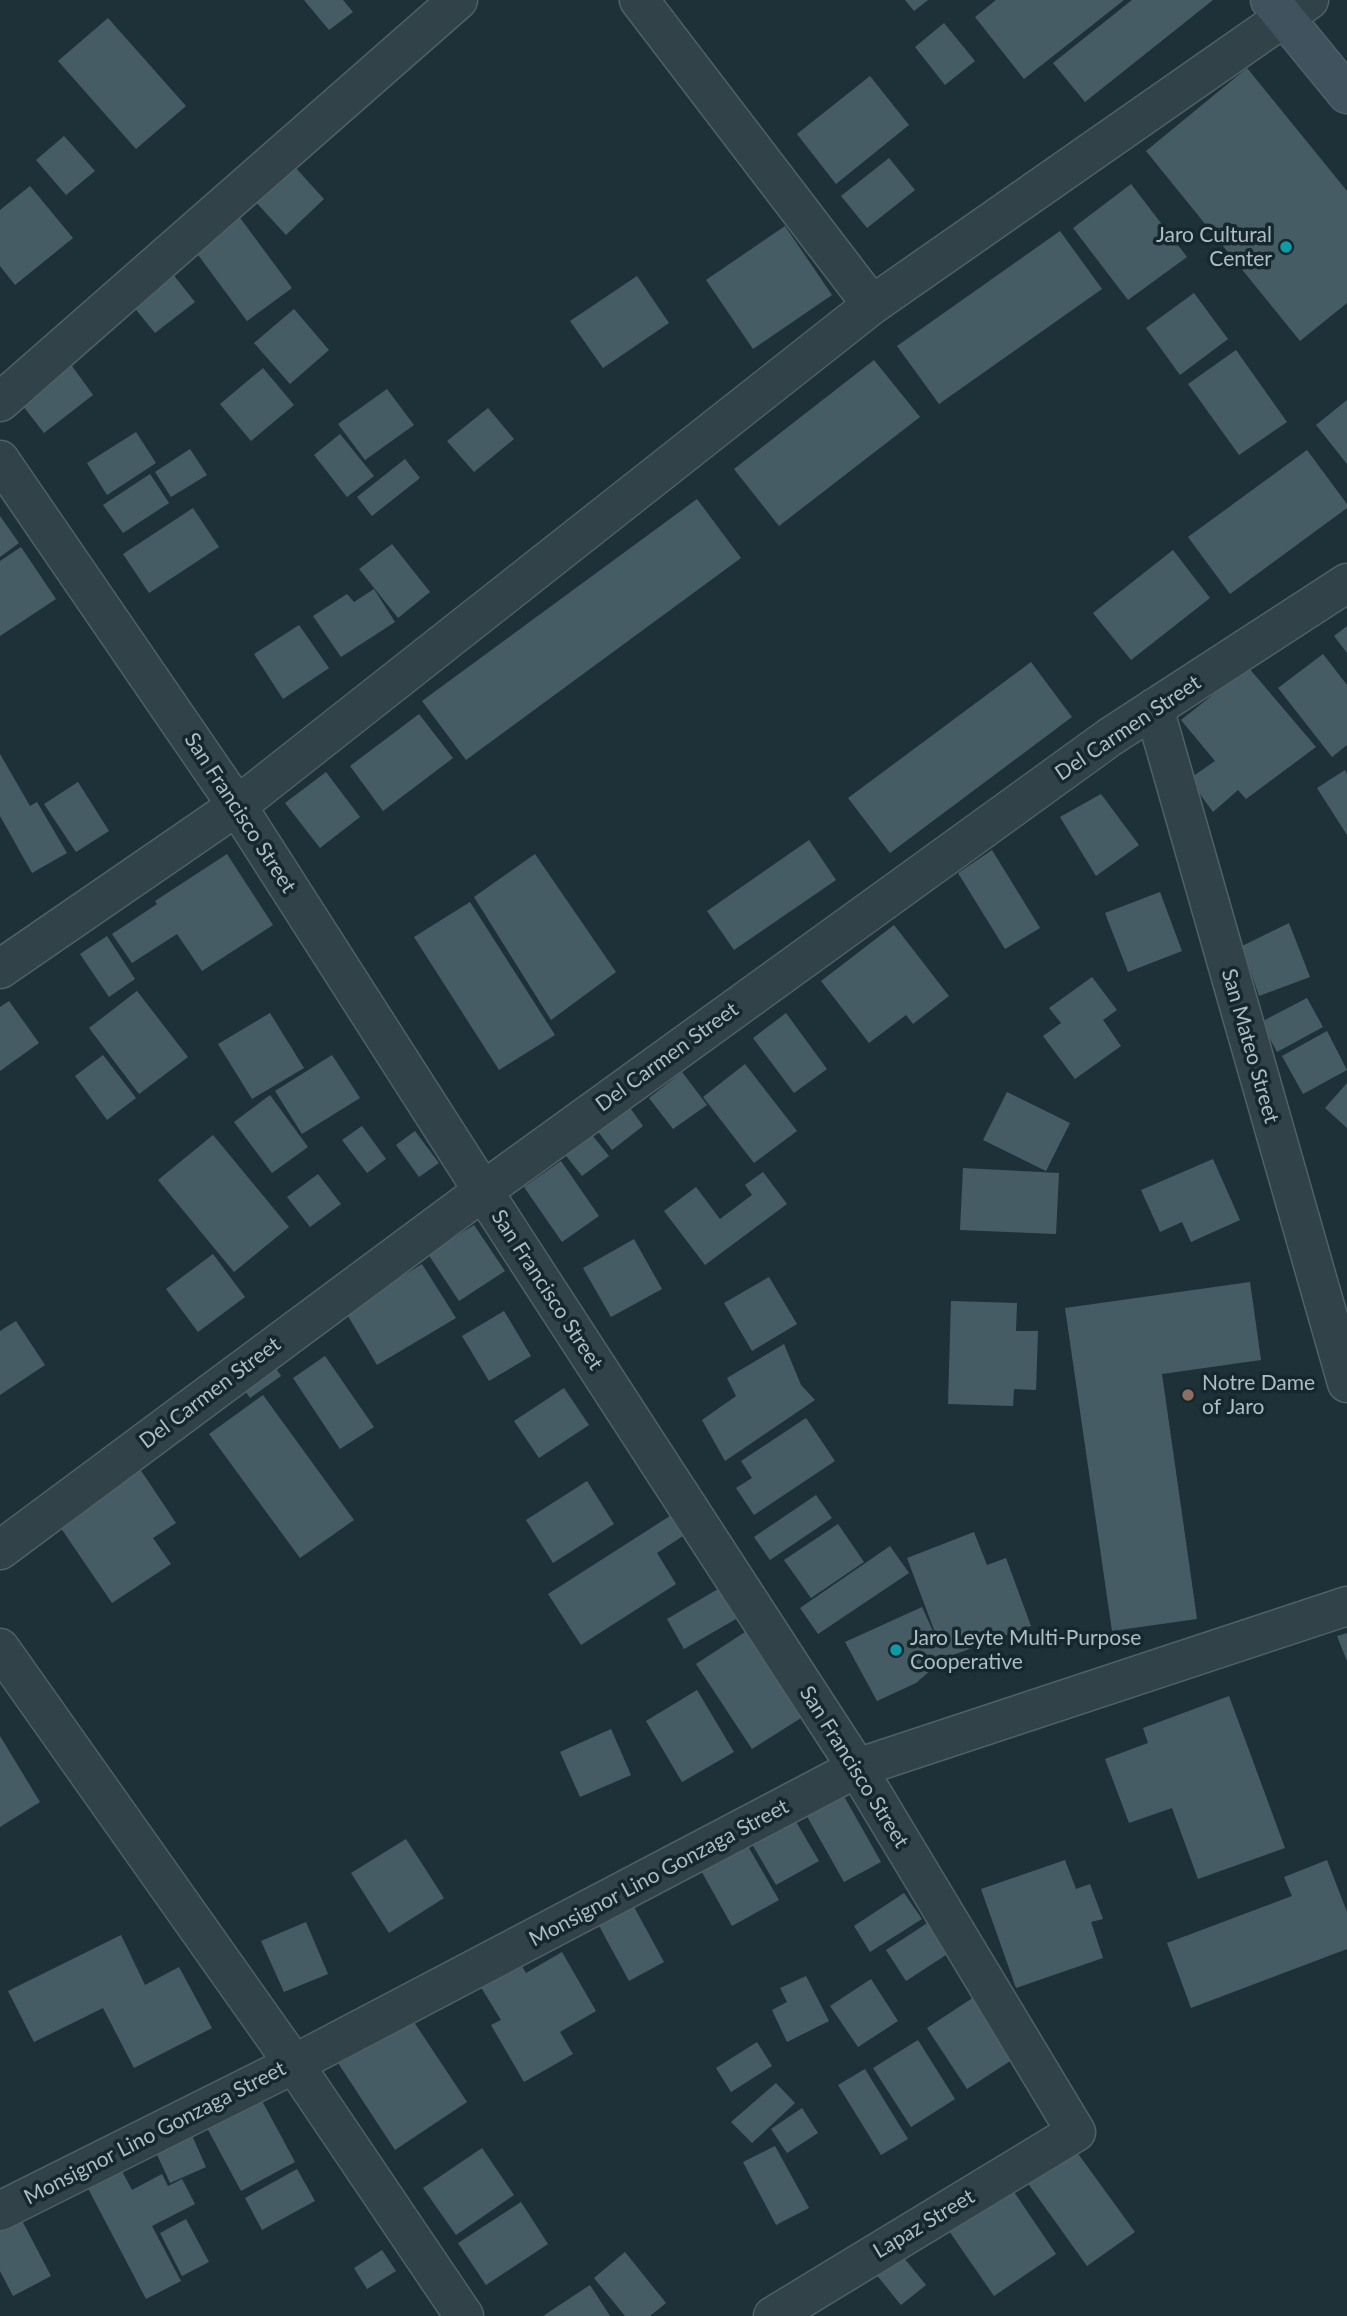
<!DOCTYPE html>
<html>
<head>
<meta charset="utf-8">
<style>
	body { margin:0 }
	canvas { display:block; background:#1e3139 }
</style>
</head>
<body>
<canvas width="1347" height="2316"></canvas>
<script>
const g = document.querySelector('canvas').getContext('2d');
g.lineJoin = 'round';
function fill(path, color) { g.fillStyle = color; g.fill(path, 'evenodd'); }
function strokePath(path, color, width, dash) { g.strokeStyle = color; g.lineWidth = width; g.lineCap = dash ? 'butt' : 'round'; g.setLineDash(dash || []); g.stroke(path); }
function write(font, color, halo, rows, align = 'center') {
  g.font = font + ' Lato,sans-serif'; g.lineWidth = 7; g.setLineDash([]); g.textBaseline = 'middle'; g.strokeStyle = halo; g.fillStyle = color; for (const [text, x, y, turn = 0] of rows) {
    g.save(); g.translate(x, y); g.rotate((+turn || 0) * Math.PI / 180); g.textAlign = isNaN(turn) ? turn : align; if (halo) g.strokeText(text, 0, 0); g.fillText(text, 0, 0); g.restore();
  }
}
const building = new Path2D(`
	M304 0H343L353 12 329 30Z
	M905 0H928L914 11Z
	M996 0H1124L1024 79 975 17Z
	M1132 0H1213L1085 102 1053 63Z
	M108 18 186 106 136 149 58 61Z
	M944 23 975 61 945 85 915 47Z
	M1247 68 1347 191V303L1300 341 1146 151Z
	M870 76 909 125 836 184 797 134Z
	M64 136 95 171 66 195 36 160Z
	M889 158 915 190 867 228 841 196Z
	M293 165 324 199 286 235 254 200Z
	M1131 184 1187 257 1128 300 1073 228Z
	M30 186 73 238 15 285 0 266V210Z
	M235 211 292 288 247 321 190 244Z
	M785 226 832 295 753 349 706 280Z
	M1060 231 1102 289 939 404 897 346Z
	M164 263 195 302 155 333 124 295Z
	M637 276 669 323 603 368 570 321Z
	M1194 293 1228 339 1180 375 1146 328Z
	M294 309 329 350 290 384 254 343Z
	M1236 350 1287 422 1239 455 1188 384Z
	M67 359 93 395 44 433 16 397Z
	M874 360 920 417 779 526 734 469Z
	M263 368 294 405 251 441 220 404Z
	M387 389 414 425 365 460 338 424Z
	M1347 400V464L1316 425Z
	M488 408 514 439 474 472 447 441Z
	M136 432 156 463 107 495 87 463Z
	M340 434 374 476 347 497 314 455Z
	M190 449 207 475 171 497 155 472Z
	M1307 450 1347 504V508L1230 594 1188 537Z
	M405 459 420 478 372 516 357 497Z
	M150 474 169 503 123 533 103 505Z
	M697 499 741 558 466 760 422 701Z
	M193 508 219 547 149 593 123 554Z
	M0 516 19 543 0 557Z
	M392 544 430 592 398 618 359 569Z
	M21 547 56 599 0 636V561Z
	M1173 550 1210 598 1131 660 1093 613Z
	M374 589 395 622 341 657 313 616 347 594 354 602Z
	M299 625 329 668 283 699 254 654Z
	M1347 626V653L1334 636Z
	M1323 654 1347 685V745L1332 757 1278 688Z
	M1031 662 1072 717 890 853 848 798Z
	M1248 667 1316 747 1246 799 1238 790 1213 812 1189 779 1215 761 1181 720Z
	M419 714 453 758 383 811 350 766Z
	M0 754 30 806 37 802 67 853 32 873 0 816Z
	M1345 770 1347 774V835L1317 788Z
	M326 772 360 817 320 848 285 803Z
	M78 782 109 831 76 852 44 804Z
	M1101 794 1139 845 1096 876 1060 817Z
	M809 840 836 880 734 950 707 911Z
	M992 850 1040 928 1005 949 958 873Z
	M227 854 273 925 202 971 177 934 132 963 112 934 157 904 155 901Z
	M535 854 616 972 551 1020 474 897Z
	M1160 892 1182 951 1128 972 1105 913Z
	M470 902 555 1035 499 1070 414 937Z
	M1289 923 1310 977 1259 996 1242 946Z
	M894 925 949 996 913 1024 906 1015 869 1043 821 981Z
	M107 936 135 979 109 997 80 954Z
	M1092 977 1117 1010 1103 1020 1121 1046 1075 1079 1043 1036 1061 1023 1049 1008Z
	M137 991 188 1057 139 1094 89 1028Z
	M1307 998 1323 1027 1277 1052 1261 1022Z
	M9 1001 39 1043 0 1071V1007Z
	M270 1013 304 1068 252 1099 218 1044Z
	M786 1013 827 1069 794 1093 753 1038Z
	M1327 1031 1347 1070 1303 1094 1282 1056Z
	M103 1055 136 1098 107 1120 75 1076Z
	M332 1055 360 1098 302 1134 275 1091Z
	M745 1064 797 1131 754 1163 703 1097Z
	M682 1072 707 1105 673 1129 649 1098Z
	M1347 1083V1128L1325 1108Z
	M1007 1092 1070 1123 1046 1171 983 1140Z
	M270 1095 308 1147 272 1173 234 1122Z
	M628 1105 643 1126 612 1150 596 1129Z
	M362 1126 386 1159 367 1173 342 1140Z
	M415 1131 439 1163 419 1177 396 1145Z
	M589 1131 609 1156 582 1176 563 1152Z
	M213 1135 289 1227 234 1272 158 1180Z
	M1213 1159 1240 1220 1191 1242 1182 1222 1160 1232 1141 1190Z
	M561 1161 599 1216 562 1242 524 1187Z
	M963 1168 1059 1173 1056 1234 960 1230Z
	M763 1172 787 1204 705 1265 664 1211 696 1187 720 1219 752 1195 745 1185Z
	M318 1174 341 1204 310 1227 287 1197Z
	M474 1225 505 1271 459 1301 428 1254Z
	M634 1239 662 1289 611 1317 583 1268Z
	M213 1254 245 1297 198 1332 166 1289Z
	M422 1264 456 1318 377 1365 345 1311Z
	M769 1277 797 1324 752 1351 724 1303Z
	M1250 1282 1261 1360 1162 1374 1197 1619 1112 1631 1065 1308Z
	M951 1301 1017 1303 1016 1331H1038L1036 1390 1014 1389 1013 1406 948 1404Z
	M504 1311 531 1356 489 1381 462 1336Z
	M16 1321 45 1365 0 1395V1331Z
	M784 1344 801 1385 815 1400 725 1461 702 1420 736 1396 727 1378Z
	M325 1356 374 1427 340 1449 293 1378Z
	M272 1362 281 1376 250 1398 240 1383Z
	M564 1388 589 1425 539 1458 514 1421Z
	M263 1395 354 1520 300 1558 209 1434Z
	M806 1418 835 1461 754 1515 736 1488 752 1478 741 1461Z
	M136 1463 176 1523 153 1538 171 1564 112 1603 54 1518Z
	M587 1481 614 1524 553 1563 526 1520Z
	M816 1495 832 1518 770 1560 754 1537Z
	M673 1514 686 1534 657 1553 676 1584 581 1645 548 1594Z
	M838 1524 864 1562 811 1598 784 1560Z
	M974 1532 987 1565 1006 1558 1031 1626 945 1658 916 1683 877 1701 845 1642 922 1607 942 1651 907 1558Z
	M890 1546 909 1573 818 1634 800 1608Z
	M718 1589 736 1619 684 1649 667 1619Z
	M745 1632 801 1718 752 1749 696 1664Z
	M1347 1633V1661L1337 1636Z
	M697 1690 734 1752 682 1782 646 1721Z
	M1229 1696 1285 1848 1198 1879 1172 1808 1129 1823 1105 1759 1148 1743 1143 1728Z
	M611 1729 631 1775 580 1797 560 1752Z
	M0 1736 40 1802 0 1827Z
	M841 1791 881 1862 844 1882 804 1811Z
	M788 1808 819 1861 776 1885 745 1832Z
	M406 1839 444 1898 389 1933 351 1873Z
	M745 1841 779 1900 732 1926 699 1867Z
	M1065 1860 1076 1889 1090 1884 1103 1919 1091 1922 1103 1958 1016 1988 981 1889Z
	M1327 1860 1347 1912V1949L1191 2008 1167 1943 1292 1896 1284 1877Z
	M904 1893 922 1919 870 1952 854 1926Z
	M633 1905 664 1962 629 1981 598 1924Z
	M306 1922 328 1974 284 1992 261 1941Z
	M929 1922 949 1953 906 1981 886 1950Z
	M121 1935 145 1985 179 1967 212 2028 134 2068 103 2008 34 2042 8 1991Z
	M562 1952 596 2011 560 2032 573 2054 524 2082 491 2025 501 2020 479 1984 519 1961 526 1973Z
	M806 1976 829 2021 787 2042 772 2010 787 2002 780 1988Z
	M871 1979 898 2021 858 2047 830 2006Z
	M974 1997 1015 2058 967 2089 927 2028Z
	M410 2016 467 2102 395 2150 338 2063Z
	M918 2040 955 2099 911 2127 873 2068Z
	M757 2042 772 2066 731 2092 716 2068Z
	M865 2069 908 2139 881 2155 838 2085Z
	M776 2083 795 2103 752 2143 731 2122Z
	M254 2086 295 2162 241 2191 200 2115Z
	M802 2108 818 2133 787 2153 771 2129Z
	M186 2122 206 2167 170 2183 150 2139Z
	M1071 2144 1135 2232 1087 2266 1024 2178Z
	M775 2146 809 2208 776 2225 743 2162Z
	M482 2148 514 2195 456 2235 423 2188Z
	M115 2158 132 2190 162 2174 168 2186 182 2179 195 2204 152 2226 181 2281 146 2299 81 2175Z
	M297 2169 315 2201 262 2230 245 2198Z
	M1010 2186 1056 2254 994 2296 947 2228Z
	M521 2202 548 2244 486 2285 458 2243Z
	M17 2211 51 2276 13 2296 0 2271V2220Z
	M186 2219 209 2262 182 2276 160 2233Z
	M382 2250 396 2271 367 2289 354 2268Z
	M625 2252 666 2303 650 2316H625L594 2278Z
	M900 2253 926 2285 901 2305 875 2273Z
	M590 2285 610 2316H543Z`);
const minor = new Path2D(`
	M639 0 872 305
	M0 402 458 0
	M0 460 237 806 483 1191 857 1768 1076 2132 773 2316
	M1154 708 1347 1383
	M0 969 237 806 872 305 1309 0
	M0 1648 294 2064 464 2316
	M0 2211 294 2064 857 1768 1347 1606`);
const tertiary = new Path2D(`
	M0 1550 483 1191 1110 737 1347 583`);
const secondary = new Path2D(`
	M1270 0 1347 94`);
const markers = [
	[1286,247,7,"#0f9aa8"],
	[1188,1395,7,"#8d6e63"],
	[896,1650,7,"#0f9aa8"]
];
const poiNames = [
	["Jaro Cultural",1272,235,"right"],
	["Center",1272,259,"right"],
	["Notre Dame",1202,1383],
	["of Jaro",1202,1407],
	["Jaro Leyte Multi-Purpose",910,1638],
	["Cooperative",910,1662]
];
const streetNames = [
	["Del Carmen Street",1128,728,-34],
	["San Francisco Street",240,813,57],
	["San Mateo Street",1250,1046,74],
	["Del Carmen Street",667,1057,-36],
	["San Francisco Street",547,1290,57],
	["Del Carmen Street",210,1393,-37],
	["San Francisco Street",854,1767,58],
	["Monsignor Lino Gonzaga Street",659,1873,-28],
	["Monsignor Lino Gonzaga Street",155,2133,-27],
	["Lapaz Street",924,2224,-31]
];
fill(building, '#465c65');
strokePath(minor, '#4f6067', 41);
strokePath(tertiary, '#4f6067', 41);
strokePath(secondary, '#4f6067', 41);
strokePath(minor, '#324249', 38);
strokePath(tertiary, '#324249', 38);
strokePath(secondary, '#3f525d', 38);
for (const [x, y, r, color] of markers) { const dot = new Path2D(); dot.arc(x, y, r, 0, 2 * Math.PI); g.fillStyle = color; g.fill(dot); strokePath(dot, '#17272e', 2.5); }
write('21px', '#acbdc6', '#17272e', poiNames, 'left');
write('21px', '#acbdc6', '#17272e', streetNames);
</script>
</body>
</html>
